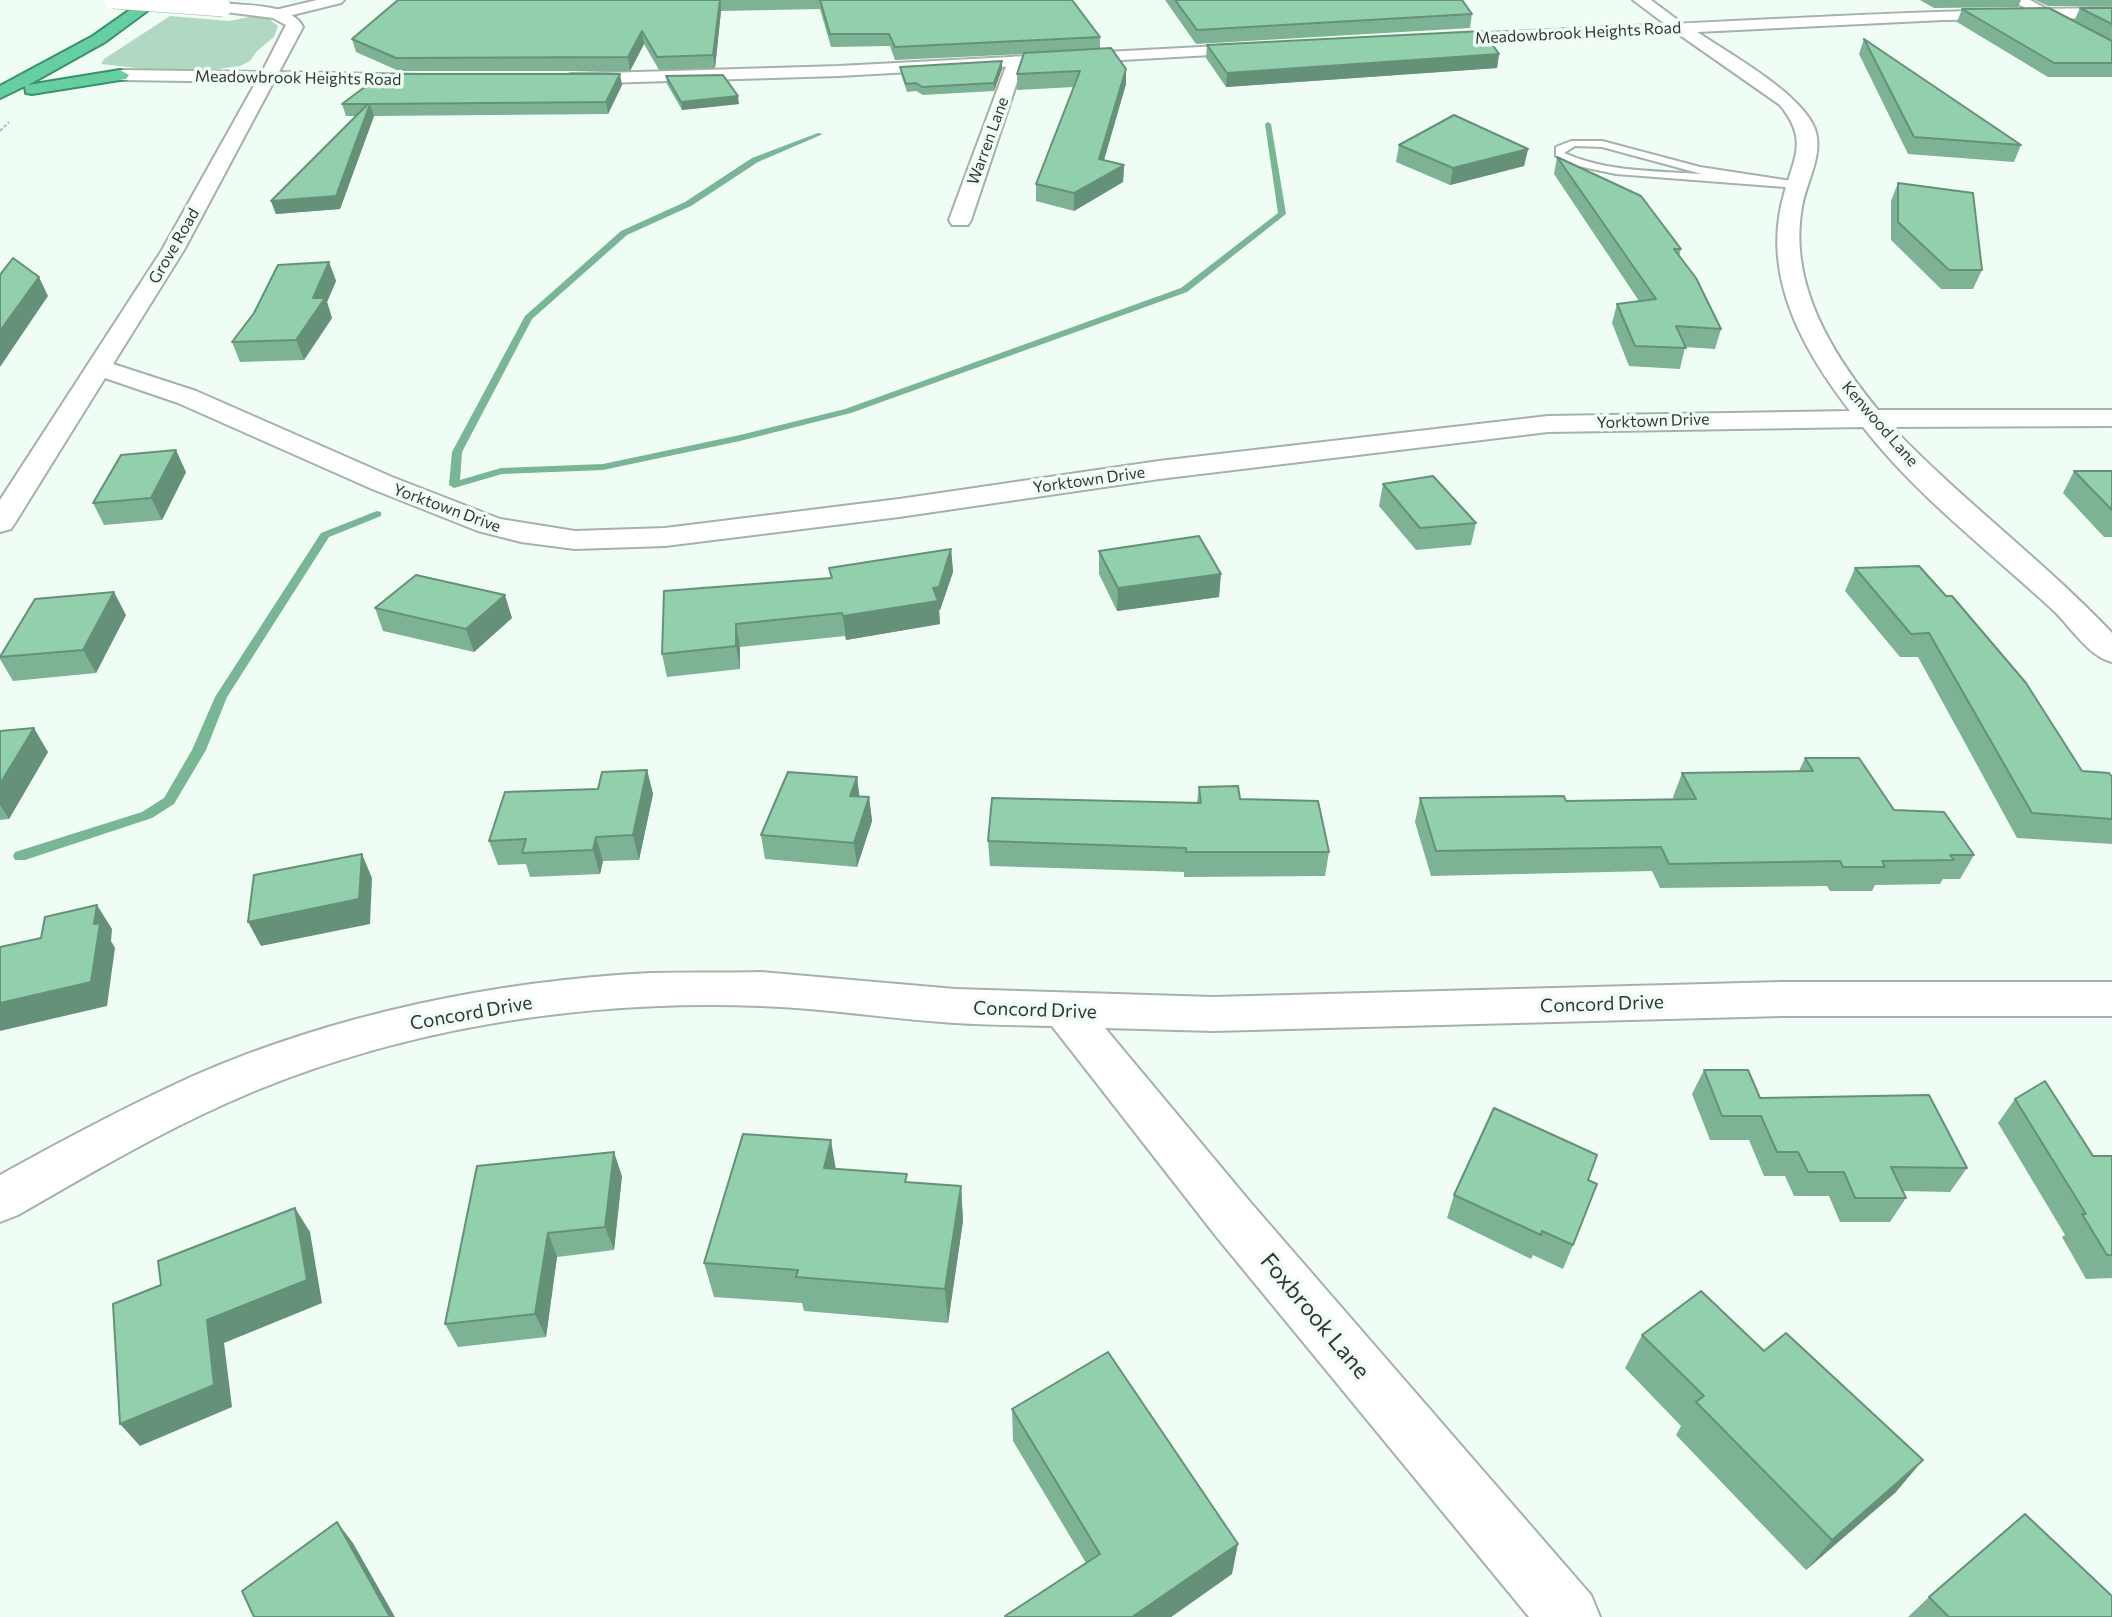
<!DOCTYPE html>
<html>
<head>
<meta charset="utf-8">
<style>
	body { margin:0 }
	canvas { display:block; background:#f0fdf5 }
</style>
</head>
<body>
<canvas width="2112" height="1617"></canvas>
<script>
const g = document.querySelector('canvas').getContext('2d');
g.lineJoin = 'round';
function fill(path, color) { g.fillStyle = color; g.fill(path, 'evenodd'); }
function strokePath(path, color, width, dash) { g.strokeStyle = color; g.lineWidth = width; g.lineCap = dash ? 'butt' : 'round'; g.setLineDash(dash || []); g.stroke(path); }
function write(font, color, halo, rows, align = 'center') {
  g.font = font + ' Commissioner,sans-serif'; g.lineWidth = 7; g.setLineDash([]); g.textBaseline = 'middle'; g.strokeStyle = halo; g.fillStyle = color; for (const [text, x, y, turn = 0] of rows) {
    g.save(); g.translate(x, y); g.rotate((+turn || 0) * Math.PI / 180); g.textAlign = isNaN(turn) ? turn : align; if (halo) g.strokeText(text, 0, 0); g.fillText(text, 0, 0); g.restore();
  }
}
const green = new Path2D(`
	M170 16 229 21 255 16 269 19 278 26 274 37 257 51 250 61 240 66 218 69H145L101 64 104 59Z`);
const stream = new Path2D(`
	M1268 122 1271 124 1286 214 1187 292 851 413 740 441 603 470 502 474 454 488 449 485 452 452 525 316 621 231 685 202 752 158 818 133 823 134 758 162 691 206 627 235 532 319 462 452 460 480 501 468 603 464 740 435 845 409 1181 288 1278 213 1265 124Z
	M377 511 381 512V516L329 537 227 697 206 750 174 804 152 818 25 860H15L13 856 15 852 142 812 164 798 192 750 215 697 321 533Z`);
const path = new Path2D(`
	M0 131 9 122`);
const service = new Path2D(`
	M1571 141H1602L1700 167 1798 182 1803 185 1798 188 1616 174 1578 166 1556 156V147ZM1575 146 1602 147 1702 174C1655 171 1607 172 1564 153Z`);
const minor = new Path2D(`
	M317 0H344L341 3 276 19 268 14 271 11Z
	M1633 0H1651L1687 27 1679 32 1673 30Z
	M2011 0H2030L2112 44V56Z
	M1016 56 1024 61 971 220 968 225H952L949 220 1008 61Z
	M761 972 955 989 1213 997 1782 982H2112V1016H1782L1213 1031 1105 1028 1251 1203 1591 1595 1600 1617H1529L1215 1235 1052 1026C1019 1025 987 1025 955 1023 890 1019 825 1008 761 1006 581 999 392 1029 227 1103 155 1135 86 1176 18 1215L0 1222V1175C63 1140 127 1106 193 1076 335 1014 495 981 650 973 687 972 724 973 761 972Z`);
const tertiary = new Path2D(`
	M223 3C245 6 292 3 303 27L279 72 426 75 435 80 426 85 273 83 184 250 113 364 196 391 392 477 500 519 575 531 665 528 899 499 1159 461 1548 416 1850 411C1816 367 1783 314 1778 257 1776 236 1778 215 1784 194 1795 155 1808 140 1780 105L1677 33 1437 45 1429 40 1437 35C1662 26 1886 10 2112 8V18L1943 20 1697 32C1730 54 1801 93 1815 129 1824 155 1806 182 1802 207 1788 283 1832 354 1878 410H2112V426L1892 427C1961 500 2043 560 2112 633V662C2088 656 2071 627 2053 610 1989 551 1917 496 1863 427L1548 432 1159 479 899 517 665 546 575 549 521 542 478 531 372 489 178 403 105 378 15 523 11 529 0 532V500L162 250 256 82 120 80 111 75 120 70 262 72 286 25 273 18 218 11 215 8 218 5Z
	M1258 44 1264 46 1266 49 1264 52 839 76 570 84 561 79 570 74 839 66Z`);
const trunk = new Path2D(`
	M144 0H162L105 42 28 85 120 70 129 75 126 79 32 94 26 93 25 86 0 98V86L93 36Z`);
const tertiaryBridge = new Path2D(`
	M113 0 223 8`);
const wall = new Path2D(`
	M398 0H1072L1100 37V49L1126 84 1104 160 1124 165 1123 182 1074 211 1036 201V184L1074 87 1017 90V74L1024 54 895 60 890 46 831 47 820 9 721 11 715 68 659 70 644 44 630 71H399L356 52 352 39Z
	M1165 0H1462L1472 14 1470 28 1196 44Z
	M1920 0H2021L2018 7 1934 8Z
	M2035 0H2112V6H2048Z
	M2080 8H2112V41L2074 21Z
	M1962 9 2112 41V77H2048L1957 22Z
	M1864 39 2021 145 2014 162 1908 154 1859 54Z
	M1207 45 1499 54 1497 68 1226 87 1206 58Z
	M900 67 1002 69 994 91 923 95 916 91 907 92 901 74Z
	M666 76 739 104 682 110 667 84Z
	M622 85 608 114 374 116 340 209 276 214 271 201 356 116H346L342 104Z
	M1399 145 1528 149 1524 166 1450 185 1396 162Z
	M1557 157 1681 249 1679 256 1721 329 1715 349 1685 347 1680 369 1629 366 1612 323 1617 304 1639 301 1554 174Z
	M1898 183 1982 270 1973 289H1941L1891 240V201Z
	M329 262 336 281 327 302 332 318 304 360 240 362 232 342Z
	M2074 471H2112V537H2104L2063 493Z
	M186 472 162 520 104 525 93 503Z
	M1383 484 1476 523 1471 545 1416 550 1379 506Z
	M951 549 953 572 940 610H939L940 624 846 640 845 636 740 647V669L667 677 662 654 831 578 829 568Z
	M1099 551 1219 597 1117 611 1099 574Z
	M1919 566 2082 771 2112 777V844L2017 838 1918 657H1900L1845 591 1855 568Z
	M375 608 512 618 474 652 383 631Z
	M126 615 96 673 13 681 0 659V657Z
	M0 731 48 752 9 819 0 820Z
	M1805 758 1894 810 1974 855 1960 879H1943L1940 884 1875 885 1872 891H1830L1827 886 1660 888 1652 871 1431 876 1415 822 1420 798 1566 801 1674 800 1673 797 1682 773 1799 771Z
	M647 770 653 794 639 860 603 861 600 874 530 877 526 864 498 865 489 841 598 789Z
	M857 777 859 796 869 797 872 821 857 867 765 859 761 835Z
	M1199 787 1240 799 1329 852 1325 876 1184 877V872L990 866 988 841 1197 802Z
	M1704 1070 1760 1098 1967 1168 1950 1192 1903 1191 1906 1198 1890 1222H1840L1829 1196H1794L1785 1176H1764L1749 1140H1710L1692 1094Z
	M2015 1099 2093 1156H2112V1278L2086 1279 2062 1237 2065 1235 1998 1123Z
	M477 1166 622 1176 614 1250 557 1257 546 1337 458 1347 445 1324Z
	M835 1169 907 1182 961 1186 963 1221 948 1323 804 1311 802 1303 714 1297 704 1263Z
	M1588 1180 1573 1245 1563 1269 1533 1255 1531 1259 1447 1218 1454 1195Z
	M1642 1335 1896 1492 1806 1570 1676 1435 1681 1426 1625 1368Z
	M1012 1409 1232 1574 1171 1617H1005L1086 1563 1013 1441Z
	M1929 1597 2112 1617H1908Z`);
const shadedWall = new Path2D(`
	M720 0 721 11 715 68 713 55Z
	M642 31 644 44 630 71 628 57Z
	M1499 54 1497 68 1226 87 1227 73Z
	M1002 61V69L994 91V83Z
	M1126 69V84L1099 177V159Z
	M620 74 622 85 608 114 606 102Z
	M738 96 739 104 682 110 681 102Z
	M370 104 374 116 340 209 276 214 271 201Z
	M1528 149 1524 166 1450 185 1453 168Z
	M1124 165 1123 182 1074 211V193Z
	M329 262 336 281 327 302 332 318 304 360 296 340Z
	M39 277 48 296 0 367V331Z
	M176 450 186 472 162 520 151 498Z
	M951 549 953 572 940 610H939L940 624 846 640 843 616 933 588Z
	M1221 574 1219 597 1117 611 1118 588Z
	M114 592 126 615 96 673 83 650Z
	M505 595 512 618 474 652 466 629Z
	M736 624 740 647V669L736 646Z
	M34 728 48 752 9 819 0 805V784Z
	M647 770 653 794 639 860 633 835Z
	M857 777 860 801 850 796Z
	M869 797 872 821 857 867 854 843Z
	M596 837 603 861 600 874 593 850Z
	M362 854 372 878 370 924 261 946 248 922Z
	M97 905 112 929 111 941 115 948 107 1006 0 1031V1003L94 924Z
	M831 1140 837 1176 824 1168Z
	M614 1152 622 1176 614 1250 605 1227Z
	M961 1186 963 1221 948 1323 945 1289Z
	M295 1208 310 1232 322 1303 224 1343 232 1407 140 1446 120 1424 207 1320Z
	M548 1233 557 1257 546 1337 535 1314Z
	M1923 1460 1896 1492 1806 1570 1832 1540Z
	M337 1522 353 1543 395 1617H390Z
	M1238 1544 1232 1574 1171 1617H1132Z`);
const building = new Path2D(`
	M398 0H720L713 55 657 57 642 31 628 57 396 58 352 39Z
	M820 0H1072L1100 37 895 47 889 34H830Z
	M1175 0H1462L1472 14 1197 30Z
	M2049 8 2112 41V63H2054L1962 9Z
	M2080 8H2112V24Z
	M1483 31 1499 54 1227 73 1207 45Z
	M1864 39 2021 145 1914 137Z
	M1111 48 1126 69 1099 159 1124 165 1074 193 1036 184 1080 71 1017 74 1024 53Z
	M1002 61 994 83 922 87 916 83 906 84 900 67Z
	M382 74H620L606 102 370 104 336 196 271 201 368 104H342Z
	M723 75 738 96 681 102 666 76Z
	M1454 115 1528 149 1453 168 1399 145Z
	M1557 157 1641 196 1681 249H1674L1696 278 1721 329 1676 326 1686 348 1635 346 1617 304 1656 299Z
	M1898 183 1973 193 1982 270H1949L1898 222Z
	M13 258 39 277 0 331V275Z
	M329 262 313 298H325L296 340 232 342 254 313 278 265Z
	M176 450 151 498 93 503 121 455Z
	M2074 471H2112V510Z
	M1433 476 1476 523 1420 528 1383 484Z
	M1199 536 1221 574 1118 588 1099 551Z
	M951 549 939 587 933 588 938 601 843 616 842 613 736 624V646L662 654 664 591 832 578 829 568Z
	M1919 566 1946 596H1952L2026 683 2082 771 2109 773 2112 777V819L2032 813 1929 633 1911 634 1855 568Z
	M416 575 505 595 466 629 375 608Z
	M114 592 83 650 0 657 35 599Z
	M34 728 0 784V731Z
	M1805 758H1859L1894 810 1944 812 1974 855H1950L1954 860 1882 861 1885 867H1843L1840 861 1669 864 1661 847 1436 851 1420 798 1564 796 1566 801 1696 799 1682 773 1813 771Z
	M647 770 633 835 596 837 593 850 522 853 526 839 489 841 505 792 598 789 602 772Z
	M788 772 857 777 850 796 869 797 854 843 761 835Z
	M1238 786 1240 799 1318 801 1329 852H1186V848L988 841 992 798 1201 803 1199 787Z
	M362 854 359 899 248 922 254 875Z
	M97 905 94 924 100 923 91 982 0 1003V947L41 938 45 917Z
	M1704 1070H1748L1760 1098 1929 1095 1967 1168 1891 1167 1906 1198H1855L1844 1172H1808L1798 1152H1777L1761 1116H1722Z
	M2045 1081 2093 1156H2112V1255H2107L2082 1214H2086L2015 1099Z
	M1494 1108 1597 1155 1588 1180 1597 1184 1573 1245 1542 1231 1541 1235 1454 1195Z
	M743 1134 831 1140 824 1168 907 1174 905 1182 961 1186 945 1289 796 1277 798 1270 704 1263Z
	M614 1152 605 1227 548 1233 535 1314 445 1324 477 1166Z
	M295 1208 307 1280 207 1320 214 1385 120 1424 113 1304 161 1285 158 1261Z
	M1701 1291 1764 1351 1786 1333 1923 1460 1832 1540 1696 1402 1704 1396 1642 1335Z
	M1108 1352 1238 1544 1132 1617H1006L1005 1616 1100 1554 1012 1409Z
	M2025 1514 2112 1596V1617H1949L1929 1597Z
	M337 1522 390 1617H254L242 1591Z`);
const farStreetnames = [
	["Meadowbrook Heights Road",1578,33,-3],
	["Meadowbrook Heights Road",298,78,1],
	["Warren Lane",988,141,-70],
	["Grove Road",174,246,-60],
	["Yorktown Drive",1653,421,-2],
	["Kenwood Lane",1880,424,49],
	["Yorktown Drive",1089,480,-8],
	["Yorktown Drive",447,508,20]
];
const streetNames = [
	["Concord Drive",1602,1004,-2],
	["Concord Drive",1035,1010,2],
	["Concord Drive",471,1013,-10]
];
const nearStreetnames = [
	["Foxbrook Lane",1315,1316,50]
];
fill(green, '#b1d8c2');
fill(stream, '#79b696');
strokePath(service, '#a5b1aa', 4);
strokePath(minor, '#a5b1aa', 4);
strokePath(tertiary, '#a5b1aa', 4);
strokePath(trunk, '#3a916b', 4);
strokePath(path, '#aeb8b2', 2, [3.5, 2]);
fill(service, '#fff');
fill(minor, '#fff');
fill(tertiary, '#fff');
fill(trunk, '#66cea0');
strokePath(tertiaryBridge, '#a5b1aa', 18, []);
strokePath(tertiaryBridge, '#fff', 17);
fill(wall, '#7db295');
fill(shadedWall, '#669179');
fill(building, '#91cfad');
strokePath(building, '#669179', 2);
write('16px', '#323734', '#f0fdf5', farStreetnames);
write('19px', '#323734', '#f0fdf5', streetNames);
write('23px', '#323734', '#f0fdf5', nearStreetnames);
</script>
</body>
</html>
